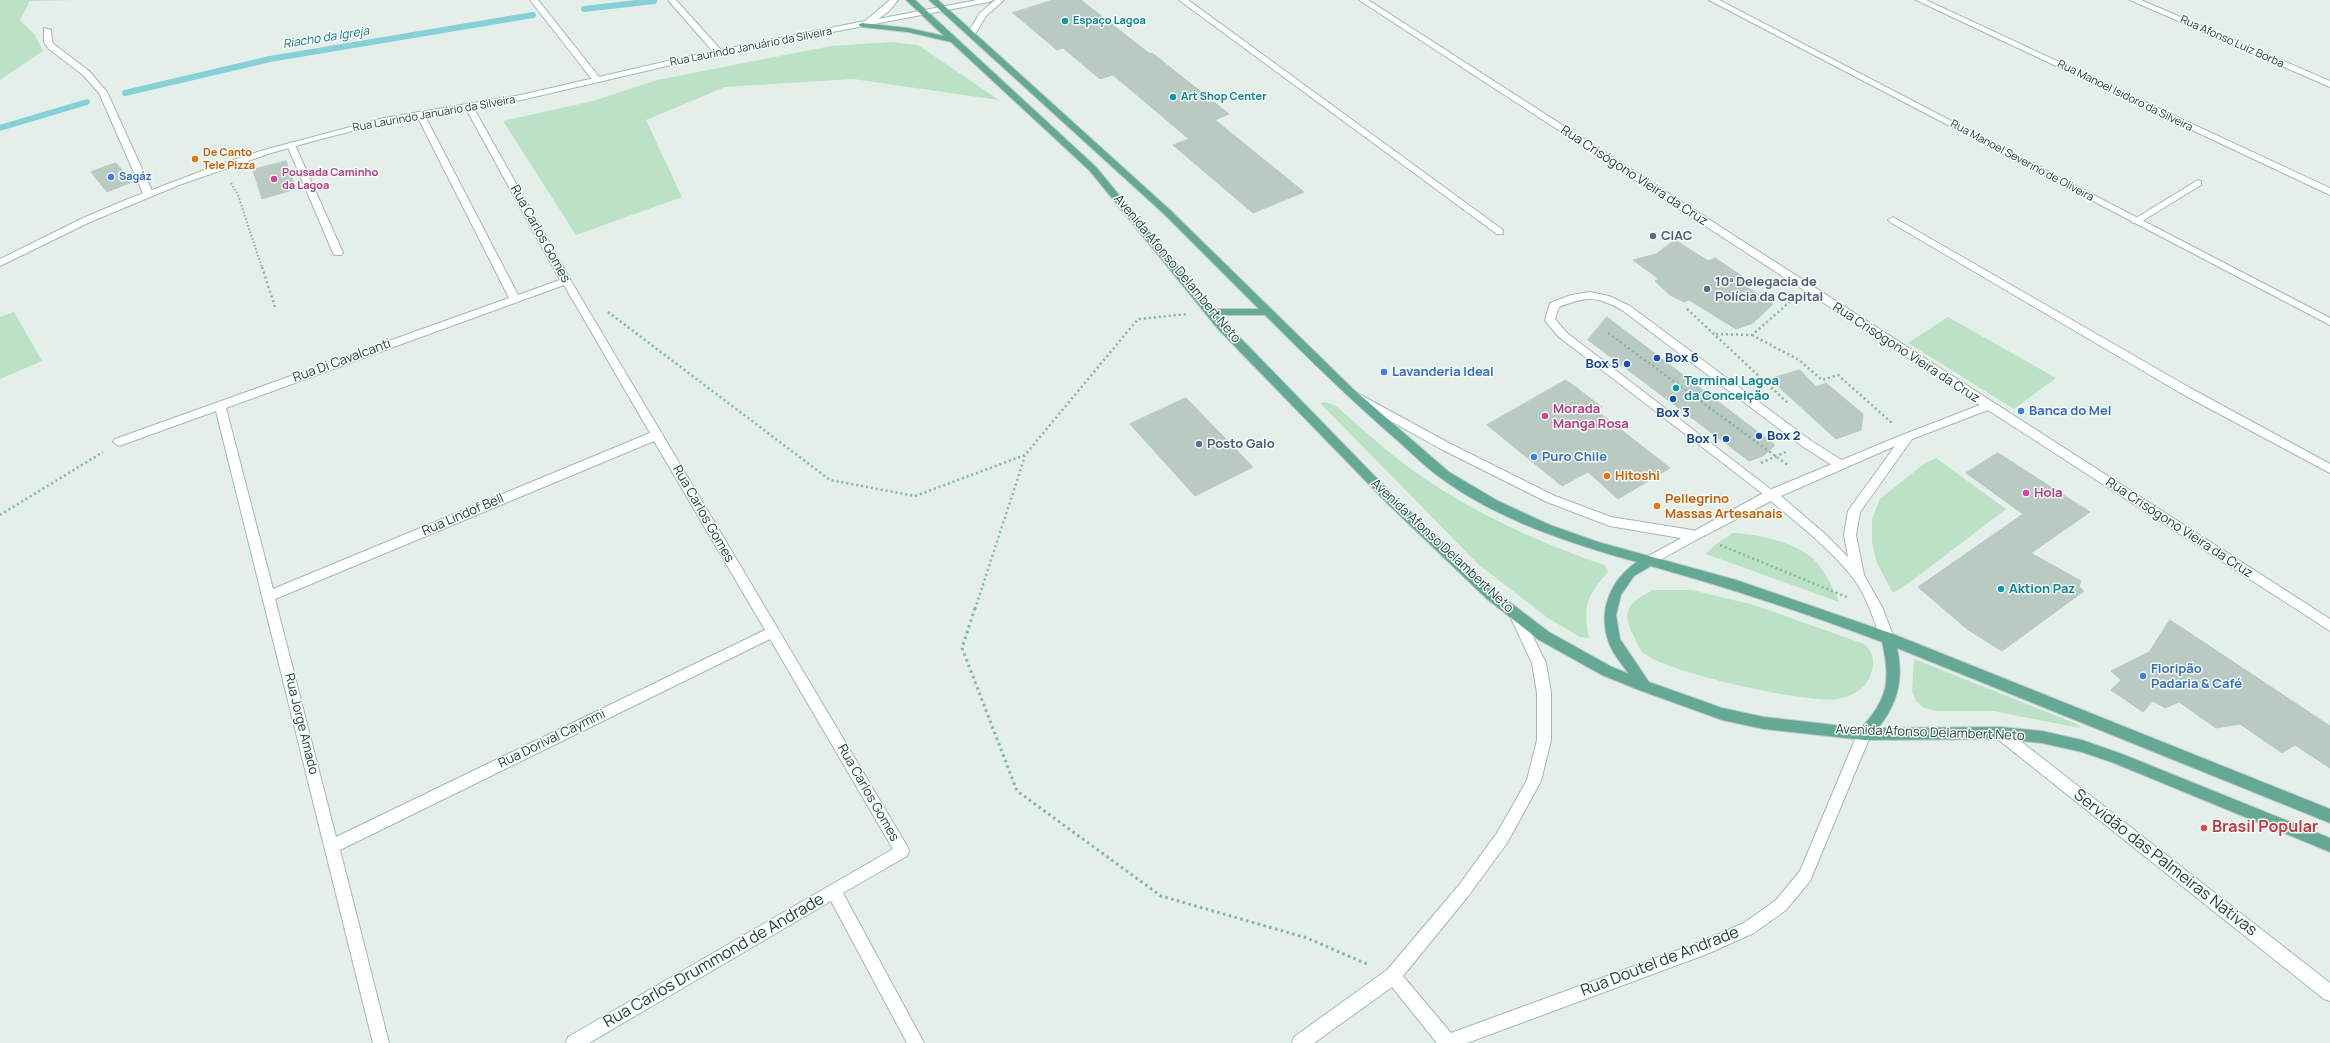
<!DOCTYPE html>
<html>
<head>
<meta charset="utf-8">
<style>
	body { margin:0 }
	canvas { display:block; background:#e4efea }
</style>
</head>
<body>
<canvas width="2330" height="1043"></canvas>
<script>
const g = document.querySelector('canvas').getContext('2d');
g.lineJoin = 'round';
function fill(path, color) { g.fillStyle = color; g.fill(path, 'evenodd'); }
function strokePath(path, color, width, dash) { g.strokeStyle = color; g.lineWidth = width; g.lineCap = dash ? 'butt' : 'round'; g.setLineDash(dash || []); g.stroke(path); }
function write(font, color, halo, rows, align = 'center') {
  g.font = font + ' Manrope,sans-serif'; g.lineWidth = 3; g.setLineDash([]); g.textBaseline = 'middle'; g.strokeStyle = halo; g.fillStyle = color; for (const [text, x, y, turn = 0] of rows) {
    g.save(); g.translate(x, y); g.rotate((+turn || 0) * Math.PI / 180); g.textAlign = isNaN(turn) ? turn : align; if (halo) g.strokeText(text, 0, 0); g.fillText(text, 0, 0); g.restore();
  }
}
const green = new Path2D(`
	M0 0H76L30 1 20 20 35 35 43 51 0 80V83Z
	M892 42 918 45 999 100 853 79 725 87 646 120 682 197 576 235 503 121 593 101 657 80 831 46Z
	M14 312 42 361 0 379V317Z
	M1948 317 2056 378 2014 409 1908 343Z
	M1325 402 1336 406C1357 424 1377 443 1399 460 1460 507 1532 540 1604 565L1608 572C1586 597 1583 605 1589 638L1580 637 1548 618 1479 565 1320 403Z
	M1936 458 2006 509 1913 580 1893 593 1877 563 1872 543V519L1880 499 1925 463Z
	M1733 533C1758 534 1802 543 1818 564 1827 575 1833 589 1839 602L1706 554 1716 544Z
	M1653 590H1692L1754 605 1864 644C1872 651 1875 659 1872 670 1868 688 1855 695 1838 699 1808 704 1663 672 1642 652 1639 648 1636 641 1634 636 1620 611 1629 602 1653 590Z
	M1914 659 2079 725 2080 728 1993 711H1937L1924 708 1916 701 1912 691Z`);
const stream = new Path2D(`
	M584 9 654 1
	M125 93 270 59 533 15
	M0 128 87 102`);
const building = new Path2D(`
	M1053 0H1081L1150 54 1152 53 1229 114 1215 120 1304 192 1253 213 1173 145 1189 139 1113 75 1100 79 1063 48 1057 50 1013 13Z
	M286 161 296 189 262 199 253 170Z
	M116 163 132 182 107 192 91 172Z
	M1675 240 1708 261 1715 258 1748 280 1741 283 1773 304 1753 323 1736 329 1689 300 1684 302 1670 295 1655 281 1659 279 1633 260 1656 254Z
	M1607 317 1775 445 1763 456 1749 461 1588 340Z
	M1800 370 1816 387 1826 383 1863 414 1861 430 1836 439 1770 379Z
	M1566 380 1602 407 1597 411 1670 468 1618 499 1588 472 1562 486 1487 425Z
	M1186 398 1253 467 1195 496 1130 424Z
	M1998 453 2090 512 2031 553 2081 581 2079 586 2084 591 2002 651 1967 629 1918 587 2023 514 1966 473Z
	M2170 620 2330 726V768L2295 745 2282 753 2240 724 2216 728 2179 702 2165 708 2153 701 2143 712 2111 690 2121 680 2111 671 2149 652Z`);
const pathFar2 = new Path2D(`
	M231 183 238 195 262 268`);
const pathFar1 = new Path2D(`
	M262 267 275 307
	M1687 309 1789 404
	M608 312 830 480 915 496 1025 455 1138 319 1187 314
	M1608 333 1789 466
	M1716 334 1752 335 1792 300
	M1752 335 1799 360 1822 380 1838 375 1892 423
	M1761 463 1786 452
	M0 515 103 452
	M1720 545 1849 598
	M975 609 1025 456`);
const path = new Path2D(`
	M975 608 962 648 1017 791 1161 896 1307 938 1369 965`);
const lane = new Path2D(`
	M2198 180 2201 181V185L2139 223H2133L2131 221Z
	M1590 292 1609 296 1630 306 1810 440 1843 461 1845 464 1843 467H1835L1802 446 1622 310C1596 296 1587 296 1559 307L1555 319 1567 333 1777 494 1775 497H1767L1559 337 1546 322 1545 320 1550 303 1571 295Z
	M1357 393 1447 442 1555 496 1611 517 1692 530 1696 532 1698 535 1696 538 1692 540 1610 526 1547 502 1439 448 1353 400 1351 397Z`);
const street = new Path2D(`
	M530 0H538L600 78V82H594Z
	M668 0H676L721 50V54H715Z
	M1179 0H1188L1503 230V234H1497Z
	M1359 0H1368L2330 619V631L1988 410 1912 439 1860 512 1856 535 1864 575 1883 609 1894 638 1893 642 1888 643 1883 642C1873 621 1868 597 1853 578 1831 549 1798 524 1771 501L1694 541 1653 564H1645L1643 561 1645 558 1767 491 1897 437 1980 405ZM1895 446 1848 511 1844 535 1848 557 1825 534 1781 496Z
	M1709 0H1719L2330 318V325Z
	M1916 0H1926L2330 188V195Z
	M2130 0H2141L2330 81V87Z
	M44 28 51 30 52 42 55 45 89 71 107 92 153 193 151 195H145L143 193 99 93 83 75 49 49 44 42Z
	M469 104 473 107 571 281 907 846 909 851 907 856 843 893 924 1043H907L831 901 589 1043H566L568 1037 893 849 770 639 340 850 389 1043H373L216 411 119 446 113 442 115 439 509 298 416 114 417 112 424 114 518 295 560 280 465 107ZM564 285 650 433 273 589 226 408ZM654 441 765 630 336 837 275 599Z
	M291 142 295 145 343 253 341 255H335L333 253 287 145Z
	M1893 217 2192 389 2330 464V473L2184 395 1890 222 1888 220Z
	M1516 611 1521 612 1546 663 1551 693V740L1541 781 1507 843 1469 895 1403 976 1451 1033 1700 942 1744 923 1776 900 1800 871 1859 730 1864 728 1869 730 1871 734 1810 881 1786 910 1754 933 1707 954 1467 1043H1437L1392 987 1314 1043H1292L1294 1037 1387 970 1459 885 1497 833 1527 780 1537 740V693L1532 663 1510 616 1511 612Z
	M2000 727 2005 729 2330 983V1001L2324 999 1995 737 1993 733 1995 729Z`);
const secondary = new Path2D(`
	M890 0H898L888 12 878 19 977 0H993L989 2 723 53 521 100 384 123 317 140 271 153 179 185 90 222 0 266V259L83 218 128 199 218 165 264 150 384 118 521 95 685 57 865 21Z
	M995 0H1004L986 16 974 36H968L967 34 980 13Z`);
const primary = new Path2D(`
	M906 0H915L1096 167 1213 309H1259L1163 213 929 0H938L1169 209 1353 389 1449 472 1498 501 1550 525 1598 542 1736 580 1893 634 2330 809V823L1897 648C1904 678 1898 704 1878 728L2000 727 2042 731 2082 740 2122 754 2330 838V852L2114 763 2082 752 2042 743 2000 739 1864 740 1764 729 1722 720 1639 690 1602 675 1539 640 1487 599 1389 505 1218 329 1090 171 951 42 908 32 862 27 858 25 862 23 908 28 944 36ZM1218 315H1265C1308 358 1351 400 1397 440 1412 453 1425 467 1441 478 1496 519 1571 544 1637 562 1611 579 1598 610 1608 640 1611 652 1622 664 1629 674L1612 667 1549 632 1495 591 1397 499ZM1651 566C1729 588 1806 613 1882 642 1891 680 1888 699 1861 728L1764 717 1722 708 1649 682 1620 639 1616 615 1621 595 1634 576Z`);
const markers = [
	[1065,21,4,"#0f9aa8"],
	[1173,97,4,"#0f9aa8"],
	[195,159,4,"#e8710a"],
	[111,177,4,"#3f7fe0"],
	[274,179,4,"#d1479c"],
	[1653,236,4,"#5c6f8a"],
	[1707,289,4,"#5c6f8a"],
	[1657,358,4,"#1a4fb4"],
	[1627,364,4,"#1a4fb4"],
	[1384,372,4,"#3f7fe0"],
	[1676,388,4,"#0f9aa8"],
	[1673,399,4,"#1a4fb4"],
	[2021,411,4,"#3f7fe0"],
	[1545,416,4,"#d1479c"],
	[1759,436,4,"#1a4fb4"],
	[1726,439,4,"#1a4fb4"],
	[1199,444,4,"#5c6f8a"],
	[1534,457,4,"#3f7fe0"],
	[1607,476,4,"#e8710a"],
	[2026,493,4,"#d1479c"],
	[1657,506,4,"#e8710a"],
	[2001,589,4,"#0f9aa8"],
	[2143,676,4,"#3f7fe0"],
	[2204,828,4,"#e0444e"]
];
const farCulturenames = [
	["Espaço Lagoa",1073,21],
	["Art Shop Center",1181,97]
];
const farStreetnames = [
	["Rua Afonso Luiz Borba",2232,42,24],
	["Rua Laurindo Januário da Silveira",751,47,-11],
	["Rua Manoel Isidoro da Silveira",2125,96,26],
	["Rua Laurindo Januário da Silveira",434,114,-10],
	["Rua Manoel Severino de Oliveira",2022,161,28]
];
const farFoodnames = [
	["De Canto",203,153],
	["Tele Pizza",203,166]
];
const farHotelnames = [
	["Pousada Caminho",282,173],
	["da Lagoa",282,186]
];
const farShopnames = [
	["Sagáz",119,177]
];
const farWaternames = [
	["Riacho da Igreja",326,38,-9]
];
const streetNames = [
	["Rua Crisógono Vieira da Cruz",1634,176,33],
	["Rua Carlos Gomes",540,234,61],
	["Avenida Afonso Delambert Neto",1177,269,50],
	["Rua Crisógono Vieira da Cruz",1906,353,33],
	["Rua Di Cavalcanti",342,361,-20],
	["Rua Carlos Gomes",703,514,60],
	["Rua Lindof Bell",463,515,-23],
	["Rua Crisógono Vieira da Cruz",2179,528,33],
	["Avenida Afonso Delambert Neto",1442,546,43],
	["Rua Jorge Amado",301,724,76],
	["Avenida Afonso Delambert Neto",1930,733,2],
	["Rua Dorival Caymmi",552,739,-26],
	["Rua Carlos Gomes",868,793,60]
];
const serviceNames = [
	["CIAC",1661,236],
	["10ª Delegacia de",1715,282],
	["Polícia da Capital",1715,297],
	["Posto Galo",1207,444]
];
const transitNames = [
	["Box 6",1665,358],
	["Box 5",1619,364,"right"],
	["Box 3",1673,413,"center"],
	["Box 2",1767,436],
	["Box 1",1718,439,"right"]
];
const shopNames = [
	["Lavanderia Ideal",1392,372],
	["Banca do Mel",2029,411],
	["Puro Chile",1542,457],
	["Floripão",2151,669],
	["Padaria & Café",2151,684]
];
const cultureNames = [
	["Terminal Lagoa",1684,381],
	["da Conceição",1684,396],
	["Aktion Paz",2009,589]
];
const hotelNames = [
	["Morada",1553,409],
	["Manga Rosa",1553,424],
	["Hola",2034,493]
];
const foodNames = [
	["Hitoshi",1615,476],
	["Pellegrino",1665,499],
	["Massas Artesanais",1665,514]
];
const nearHealthnames = [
	["Brasil Popular",2212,828]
];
const nearStreetnames = [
	["Servidão das Palmeiras Nativas",2165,863,38],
	["Rua Carlos Drummond de Andrade",714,961,-30],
	["Rua Doutel de Andrade",1660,962,-21]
];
fill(green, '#bbe2c4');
strokePath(stream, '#87d0d9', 6);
fill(building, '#b9cac3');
strokePath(building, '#b6cac1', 1);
strokePath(lane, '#a6b8b1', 2);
strokePath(street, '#a6b8b1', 2);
strokePath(secondary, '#a1bcb2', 2);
strokePath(primary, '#c1cac8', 2);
strokePath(pathFar2, '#81b6a4', 2, [1.5, 2]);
strokePath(pathFar1, '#81b6a4', 2.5, [2, 3]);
strokePath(path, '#81b6a4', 3, [2.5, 3.5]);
fill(lane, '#fff');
fill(street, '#fff');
fill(secondary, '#fff');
fill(primary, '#64a995');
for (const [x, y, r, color] of markers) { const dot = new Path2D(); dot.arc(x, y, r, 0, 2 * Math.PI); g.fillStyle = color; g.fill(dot); strokePath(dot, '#f6fbf8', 1.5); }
write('bold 11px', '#0d838f', '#f6fbf8', farCulturenames, 'left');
write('11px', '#214339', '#f6fbf8', farStreetnames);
write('bold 11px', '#c56008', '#f6fbf8', farFoodnames, 'left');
write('bold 11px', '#b23c85', '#f6fbf8', farHotelnames, 'left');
write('bold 11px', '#366cbe', '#f6fbf8', farShopnames, 'left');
write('italic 12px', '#137887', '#f6fbf8', farWaternames);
write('13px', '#214339', '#f6fbf8', streetNames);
write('bold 13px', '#4e5e75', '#f6fbf8', serviceNames, 'left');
write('bold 13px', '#164399', '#f6fbf8', transitNames, 'left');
write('bold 13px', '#366cbe', '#f6fbf8', shopNames, 'left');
write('bold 13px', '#0d838f', '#f6fbf8', cultureNames, 'left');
write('bold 13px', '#b23c85', '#f6fbf8', hotelNames, 'left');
write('bold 13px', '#c56008', '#f6fbf8', foodNames, 'left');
write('bold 16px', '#be3a42', '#f6fbf8', nearHealthnames, 'left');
write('16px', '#214339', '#f6fbf8', nearStreetnames);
</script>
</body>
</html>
